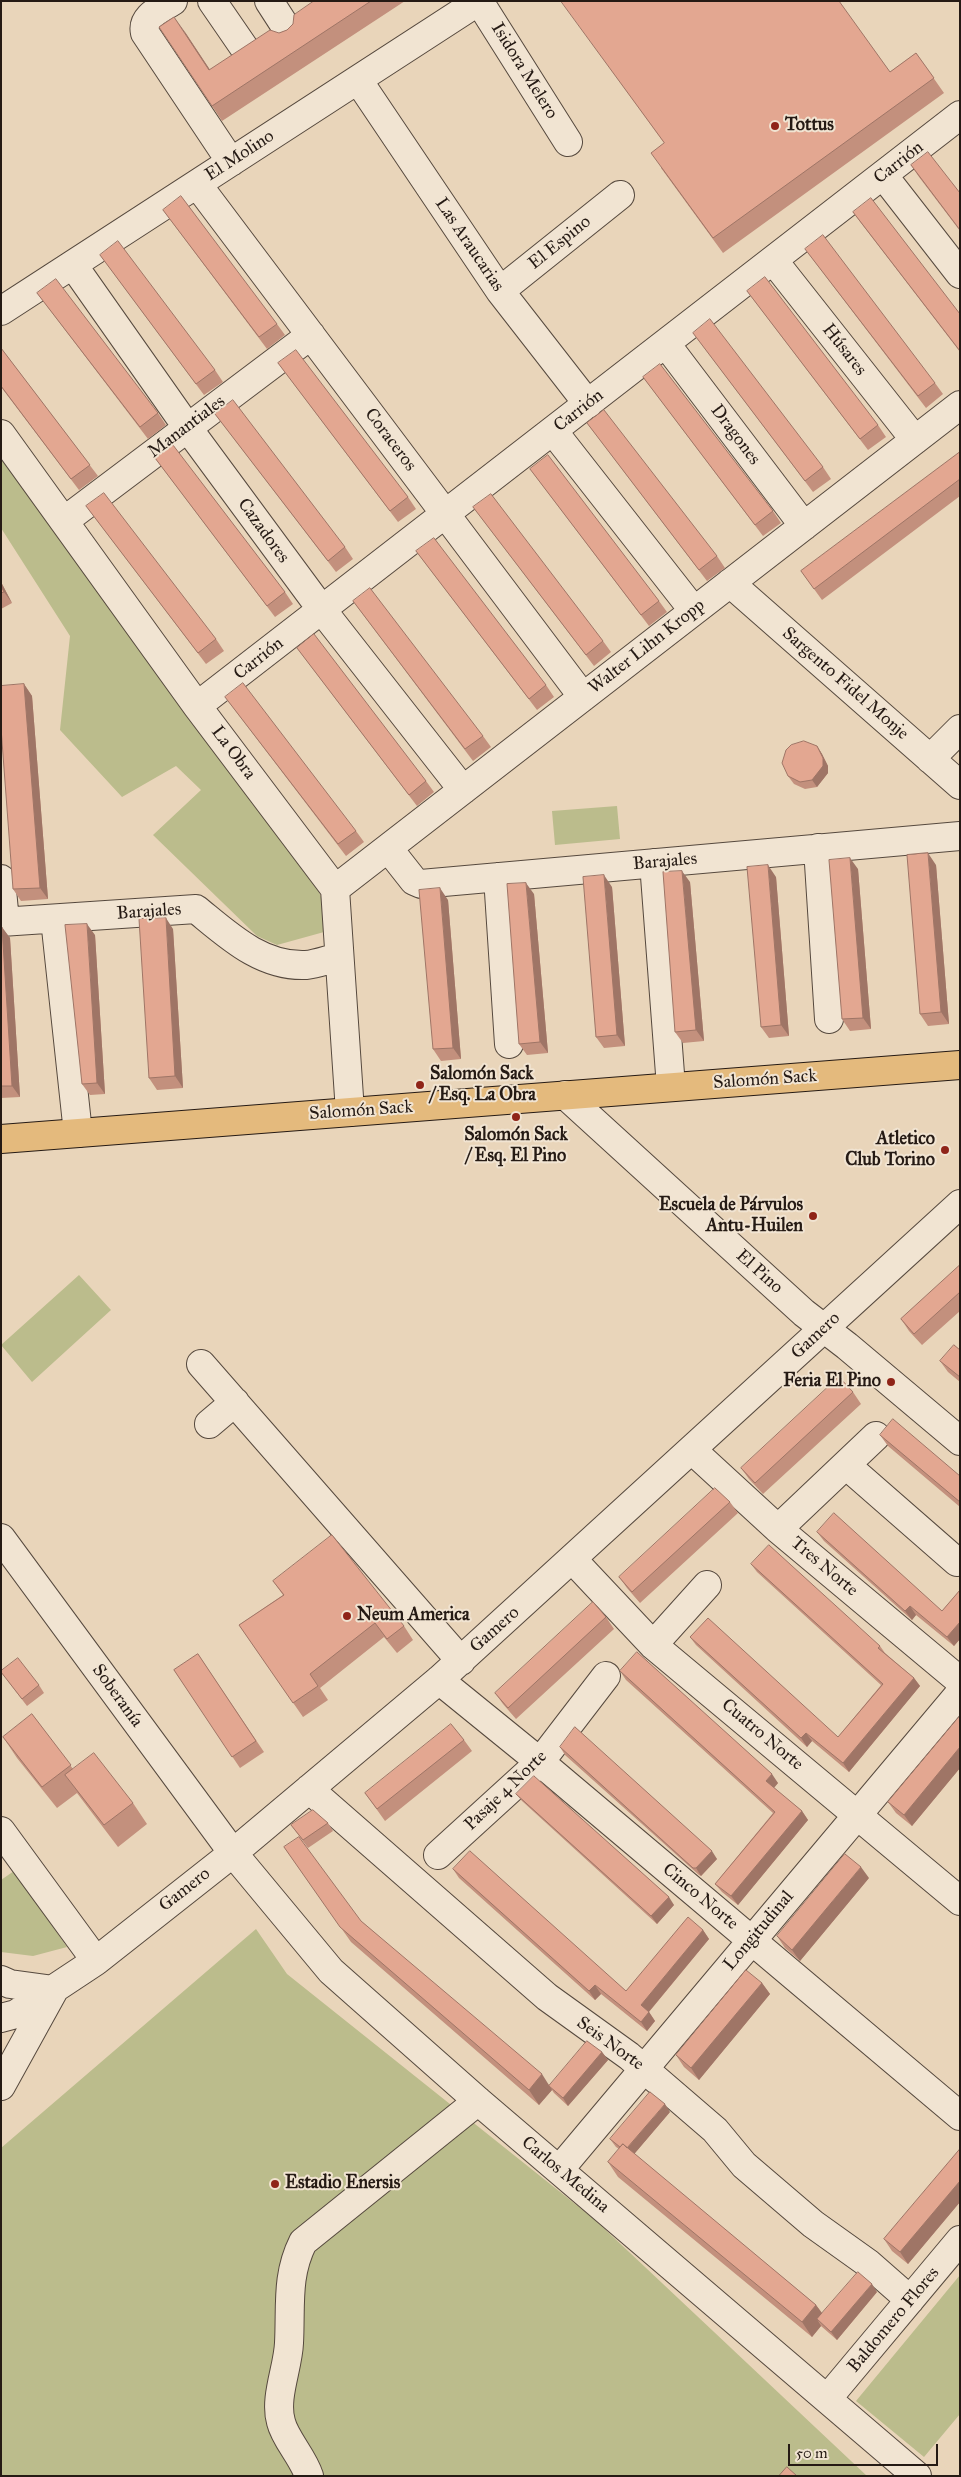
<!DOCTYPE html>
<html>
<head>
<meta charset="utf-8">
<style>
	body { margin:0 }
	#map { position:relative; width:961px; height:2477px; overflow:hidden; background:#e9d5ba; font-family:"IM FELL Great Primer",serif }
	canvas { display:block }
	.frame { position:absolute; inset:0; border:2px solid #251a14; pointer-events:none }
	.scale { position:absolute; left:788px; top:2444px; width:150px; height:22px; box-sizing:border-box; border:2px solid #251a14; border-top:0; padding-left:6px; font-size:15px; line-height:18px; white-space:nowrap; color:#251a14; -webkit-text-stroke:4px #f1e4d2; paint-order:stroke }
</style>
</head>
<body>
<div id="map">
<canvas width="961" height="2477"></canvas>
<div class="frame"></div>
<div class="scale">50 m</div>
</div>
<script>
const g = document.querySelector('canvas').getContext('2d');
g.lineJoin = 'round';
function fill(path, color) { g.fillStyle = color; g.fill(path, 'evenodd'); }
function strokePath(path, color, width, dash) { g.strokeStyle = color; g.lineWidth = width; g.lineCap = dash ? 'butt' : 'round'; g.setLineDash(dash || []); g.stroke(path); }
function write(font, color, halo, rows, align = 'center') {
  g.font = font + ' "IM FELL Great Primer",serif'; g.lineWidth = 4; g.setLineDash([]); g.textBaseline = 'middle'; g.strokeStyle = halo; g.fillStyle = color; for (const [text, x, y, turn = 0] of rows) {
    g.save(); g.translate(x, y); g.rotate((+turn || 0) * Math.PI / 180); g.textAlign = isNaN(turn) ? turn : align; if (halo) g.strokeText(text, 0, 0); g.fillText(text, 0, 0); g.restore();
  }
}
const green = new Path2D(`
	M1 454 313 876 321 897 324 932 277 945 257 936 153 835 201 790 176 766 122 797 60 730 70 636 1 528Z
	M617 806 620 839 555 845 552 811Z
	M79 1275 111 1310 32 1382 1 1345Z
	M14 1871 67 1947 33 1956 1 1952V1880Z
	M256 1929 287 1974 594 2219 867 2476H1V2148Z
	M960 2275V2414L924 2457 856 2401Z`);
const minor = new Path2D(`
	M173 1C161 9 141 16 145 33L231 162
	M212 1 245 49
	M269 1 289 32
	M479 1 568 142
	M358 80 500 291 588 404
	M883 175 960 274
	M197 184 583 697
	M773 260 915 440
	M73 265 187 427 322 610 463 790
	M500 291 620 195
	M1 311 479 1
	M666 344 804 526
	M553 431 694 611
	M1 434 197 706 335 889 350 1112
	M64 521 311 335
	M730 583 960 785
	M197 706 960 115
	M930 759 960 729
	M388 848 414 881 421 884 960 836
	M818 848 829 1019
	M654 863 671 1087
	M498 877 509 1044
	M1 879 5 922
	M335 889 960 405
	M55 919 78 1133
	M1 922 196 909C228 935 261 967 306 965 317 964 329 959 339 957
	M565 1095 804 1313 847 1346 960 1441
	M201 1364 461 1661
	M209 1424 235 1402
	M692 1450 778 1529 960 1681
	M846 1465 957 1562
	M778 1529 876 1436
	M1 1538 233 1853 331 1971 478 2101 917 2476
	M573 1560 653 1645 960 1901
	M653 1645 707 1585
	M439 1680 540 1762 960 2116
	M309 1789 547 1997 629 2056 715 2130 744 2165 813 2224 869 2264 910 2300
	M1 1831 96 1961
	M438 1855 540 1762 606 1676
	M1 1980 10 1984 54 1990 1 2086
	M1 2018 16 2014 96 1961 233 1853 439 1680 960 1204
	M559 2170 960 1693
	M827 2399 960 2240
	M309 2476C303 2457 285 2439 281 2422 274 2398 288 2368 289 2343 291 2306 286 2276 303 2242L478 2101`);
const major = new Path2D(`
	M1 1139 960 1065`);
const wall = new Path2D(`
	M314 1H405L222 121 212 106 185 32 210 70 279 33 287 30Z
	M916 53 944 93 723 253 661 168 664 144 890 72Z
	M911 165 960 193V231L919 177Z
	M163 210 277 324 285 335 267 349Z
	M853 212 960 314V352L861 223Z
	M805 249 935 383 943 394 926 408Z
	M100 255 215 370 223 382 204 395Z
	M747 291 878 425 886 437 868 450Z
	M37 293 158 413 166 425 148 439Z
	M693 333 823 467 831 479 813 492Z
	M1 348 98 476 79 490 1 387Z
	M278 363 408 497 416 509 398 522Z
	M643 377 773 511 781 523 763 536Z
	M215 414 345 547 353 559 336 572Z
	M587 423 717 556 725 568 707 581Z
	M960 452V496L822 600 801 571Z
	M155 458 285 592 293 604 275 617Z
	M530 469 659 601 667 612 649 626Z
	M86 506 216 639 224 651 206 664Z
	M473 507 603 641 611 652 594 666Z
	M416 551 546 685 554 697 537 710Z
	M1 582 12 603 1 609Z
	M353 601 483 736 491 747 473 761Z
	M297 648 426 781 434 792 417 806Z
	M24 684 32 696 48 899 21 901 13 889Z
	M225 697 356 831 364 842 346 856Z
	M817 746 822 754 828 766V773L817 787 805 789 794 784 788 776Z
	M936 865 949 1024 928 1026 920 1014Z
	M858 869 871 1029 850 1031 842 1019Z
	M776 877 789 1036 769 1038 761 1027Z
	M690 882 704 1041 683 1043 675 1032Z
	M612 887 625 1046 604 1048 596 1037Z
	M534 894 548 1053 527 1055 519 1044Z
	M448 900 461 1059 441 1061 433 1049Z
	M1 927 10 938 20 1097 1 1098Z
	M173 929 183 1088 157 1090 149 1078Z
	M95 935 105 1094 90 1095 82 1084Z
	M960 1265V1311L922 1345 909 1331 901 1319Z
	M960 1350V1382L948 1372 940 1361Z
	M853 1392 861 1404 763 1494 749 1479 741 1468Z
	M880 1435 960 1476V1507L888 1446Z
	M730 1502 738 1513 640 1603 627 1588 619 1577Z
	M817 1532 942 1611 960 1590V1639L954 1646 916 1615 912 1620 824 1541Z
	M751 1564 880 1646 885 1653 914 1678 920 1686 849 1772 812 1741 807 1747 696 1645 690 1637 838 1737 881 1685 757 1572Z
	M273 1581 404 1626 413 1640 397 1653 384 1637 320 1688 328 1700 303 1717 239 1625 283 1595Z
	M606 1617 614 1629 516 1719 503 1704 495 1693Z
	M198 1654 264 1752 240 1768 174 1670Z
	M620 1671 778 1783 774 1788 802 1811 808 1820 738 1905 722 1892 715 1884 773 1813 626 1680Z
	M1 1672 39 1685 44 1693 27 1706Z
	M32 1714 73 1769 133 1803 147 1824 118 1847 77 1793 57 1808 17 1758 3 1737Z
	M960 1717V1768L912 1826 896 1813 888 1802Z
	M464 1740 472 1751 385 1821 365 1793Z
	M560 1747 717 1859 701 1876 699 1875 565 1755Z
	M516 1794 674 1905 657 1924 522 1801Z
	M328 1823 333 1831 308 1848 291 1825Z
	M284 1847 361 1921 549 2085 602 2052 608 2060 568 2106 554 2093 552 2090 539 2105 351 1942Z
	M453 1869 626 1991 703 1930 709 1939 649 2012 655 2021 647 2031 601 1994 595 2000 459 1878Z
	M869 1878 800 1961 785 1948 777 1936Z
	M762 1983 770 1994 699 2080 684 2067 676 2055Z
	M670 2112 634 2154 816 2305 822 2313 877 2292 837 2340 821 2326 812 2337 618 2177 608 2162 619 2149 616 2147 610 2139Z
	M960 2149V2202L908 2264 892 2251 884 2239Z`);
const shadedWall = new Path2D(`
	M174 17 185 32 220 85 209 70Z
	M1 582 12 603 4 592 1 586Z
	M24 684 32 696 48 899 40 888Z
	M817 746 822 754 828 766V773L817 787 812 780Z
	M928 853 936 865 949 1024 941 1012Z
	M850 858 858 869 871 1029 863 1018Z
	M768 865 776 877 789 1036 781 1025Z
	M682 871 690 882 704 1041 696 1030Z
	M604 875 612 887 625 1046 617 1035Z
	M526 883 534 894 548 1053 540 1042Z
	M440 888 448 900 461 1059 453 1048Z
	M166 918 173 929 183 1088 175 1076Z
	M87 924 95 935 105 1094 97 1083Z
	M2 927 10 938 20 1097 12 1086Z
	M910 1606 916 1615 912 1620 905 1611Z
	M960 1622V1639L954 1646 947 1637Z
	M914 1678 920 1686 849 1772 843 1763Z
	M806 1733 812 1741 807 1747 801 1738Z
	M960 1747V1768L912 1826 904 1815Z
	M772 1774 778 1783 772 1790 766 1781Z
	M802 1811 808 1820 738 1905 731 1896Z
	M712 1851 717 1859 701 1876 696 1868Z
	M861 1867 869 1878 800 1961 792 1950Z
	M669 1897 674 1905 657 1924 651 1916Z
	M703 1930 709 1939 647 2014 641 2005Z
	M762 1983 770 1994 699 2080 691 2068Z
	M595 1985 601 1994 595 2000 589 1991Z
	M649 2012 655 2021 647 2031 641 2022Z
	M602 2052 608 2060 568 2106 563 2098Z
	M542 2074 552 2090 539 2105 529 2090Z
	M665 2104 670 2112 630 2159 625 2151Z
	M960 2181V2202L908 2264 900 2252Z
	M872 2284 877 2292 837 2340 831 2332Z
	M816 2305 827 2320 817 2319 821 2326 812 2337 802 2322Z`);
const building = new Path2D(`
	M314 1H371L212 106 159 27 174 17 209 70 270 30 279 33 287 30 293 24 294 15Z
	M561 1H839L890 72 916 53 934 78 713 238 651 153 664 143Z
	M928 152 960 193V230L911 165Z
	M181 196 277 324 259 337 163 210Z
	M871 198 960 314V351L853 212Z
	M823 235 935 383 918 396 805 249Z
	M118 241 215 370 196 384 100 255Z
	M765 277 878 425 860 439 747 291Z
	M56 279 158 413 140 427 37 293Z
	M710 319 823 467 805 481 693 333Z
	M1 348 90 465 71 479 1 386Z
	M296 350 408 497 390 511 278 363Z
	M660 364 773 511 755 525 643 377Z
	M233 400 345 547 328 561 215 414Z
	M604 410 717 556 699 570 587 423Z
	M173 445 285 592 267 606 155 458Z
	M960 452V479L814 589 801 571Z
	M548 455 659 601 641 615 530 469Z
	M104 493 216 639 198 653 86 506Z
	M491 494 603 641 586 655 473 507Z
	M434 538 546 685 529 699 416 551Z
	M1 586 4 592 1 593Z
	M370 588 483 736 465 749 353 601Z
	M314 634 426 781 409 795 297 648Z
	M243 683 356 831 338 844 225 697Z
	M24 684 40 888 13 889 1 728V686Z
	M804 741 817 746 823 758V766L812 780 800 782 788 776 782 763 786 750 791 745Z
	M928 853 941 1012 920 1014 907 855Z
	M850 858 863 1018 842 1019 829 860Z
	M768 865 781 1025 761 1027 747 867Z
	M682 871 696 1030 675 1032 663 872Z
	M604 875 617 1035 596 1037 583 877Z
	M526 883 540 1042 519 1044 507 884Z
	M440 888 453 1048 433 1049 419 890Z
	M166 918 175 1076 149 1078 139 919Z
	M87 924 97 1083 82 1084 65 925Z
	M1 927H2L12 1086H1Z
	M960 1265V1292L914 1334 901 1319Z
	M954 1345 960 1350V1377L940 1361Z
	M839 1377 853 1392 755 1483 741 1468Z
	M893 1419 960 1476V1502L880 1435Z
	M715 1488 730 1502 632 1592 619 1577Z
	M834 1513 942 1611 960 1590V1622L947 1637 910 1606 905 1611 817 1532Z
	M332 1535 404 1626 387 1639 375 1623 310 1674 318 1686 293 1703 239 1625 284 1595 273 1581Z
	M769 1545 880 1646 878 1648 914 1678 843 1763 806 1733 801 1738 690 1637 708 1618 838 1737 883 1684 751 1564Z
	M593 1602 606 1617 508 1708 495 1693Z
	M637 1652 772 1774 766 1781 802 1811 731 1896 715 1884 775 1812 620 1671Z
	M198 1654 256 1741 232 1757 174 1670Z
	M18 1658 39 1685 22 1699 1 1672V1671Z
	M32 1714 71 1765 42 1787 3 1737Z
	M959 1717H960V1747L904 1815 888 1802Z
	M451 1724 464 1740 377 1809 365 1793Z
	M575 1727 712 1851 696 1868H693L560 1747Z
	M94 1753 133 1803 104 1825 65 1775Z
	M534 1776 669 1897 651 1916 516 1794Z
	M313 1810 328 1823 303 1840 291 1825Z
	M299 1837 361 1921 542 2074 529 2090 340 1927 284 1847Z
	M470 1851 626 1991 688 1917 703 1930 641 2005 649 2012 641 2022 595 1985 589 1991 453 1869Z
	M845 1854 861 1867 792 1950 777 1936Z
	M746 1970 762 1983 691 2068 676 2055Z
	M587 2041 602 2052 563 2098 549 2086Z
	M650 2092 665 2104 627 2148 623 2144 620 2147 610 2139Z
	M623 2144 816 2305 802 2322 608 2162Z
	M960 2149V2181L900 2252 884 2239Z
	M858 2272 872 2284 831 2332 817 2319Z
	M787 2467 797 2476H779Z`);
const markers = [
	[775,126,5,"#8f2418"],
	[420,1085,5,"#8f2418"],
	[516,1117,5,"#8f2418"],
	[945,1150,5,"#8f2418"],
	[813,1216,5,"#8f2418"],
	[891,1382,5,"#8f2418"],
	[347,1616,5,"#8f2418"],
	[275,2184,5,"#8f2418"]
];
const streetNames = [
	["Isidora Melero",524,71,58],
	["El Molino",240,156,-33],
	["Carrión",899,163,-38],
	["El Espino",560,243,-39],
	["Las Araucarias",469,245,56],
	["Húsares",844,350,52],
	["Carrión",579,411,-38],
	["Manantiales",187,427,-37],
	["Dragones",735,435,53],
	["Coraceros",390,440,53],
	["Cazadores",263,531,54],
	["Walter Lihn Kropp",647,647,-38],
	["Carrión",259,659,-38],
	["Sargento Fidel Monje",845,684,41],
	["La Obra",233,753,53],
	["Barajales",665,862,-5],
	["Barajales",149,912,-4],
	["Salomón Sack",765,1080,-4],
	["Salomón Sack",361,1111,-4],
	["El Pino",759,1272,42],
	["Gamero",816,1336,-43],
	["Tres Norte",824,1567,40],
	["Gamero",495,1630,-42],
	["Soberanía",117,1696,54],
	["Cuatro Norte",762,1735,40],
	["Pasaje 4 Norte",506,1791,-44],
	["Gamero",185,1890,-38],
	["Cinco Norte",700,1897,40],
	["Longitudinal",759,1931,-50],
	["Seis Norte",610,2044,36],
	["Carlos Medina",565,2175,40],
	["Baldomero Flores",894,2320,-50]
];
const poiNames = [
	["Tottus",785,126],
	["Salomón Sack",430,1075],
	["/ Esq. La Obra",430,1096],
	["Salomón Sack",516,1136,"center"],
	["/ Esq. El Pino",516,1157,"center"],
	["Atletico",935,1140,"right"],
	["Club Torino",935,1161,"right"],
	["Escuela de Párvulos",803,1206,"right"],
	["Antu-Huilen",803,1227,"right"],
	["Feria El Pino",881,1382,"right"],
	["Neum America",357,1616],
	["Estadio Enersis",285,2184]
];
fill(green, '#bbbc8c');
strokePath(minor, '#56493e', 30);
strokePath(major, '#251a14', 30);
strokePath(minor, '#f1e4d2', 28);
strokePath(major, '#e4ba7d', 28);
fill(wall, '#c3907d');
fill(shadedWall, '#9f7566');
fill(building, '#e3a791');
strokePath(building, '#9f7566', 1);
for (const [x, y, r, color] of markers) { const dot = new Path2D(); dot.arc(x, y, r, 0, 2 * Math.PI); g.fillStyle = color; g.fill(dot); strokePath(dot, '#f1e4d2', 2); }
write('18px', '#251a14', '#f1e4d2', streetNames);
write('bold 18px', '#251a14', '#f1e4d2', poiNames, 'left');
</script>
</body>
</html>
